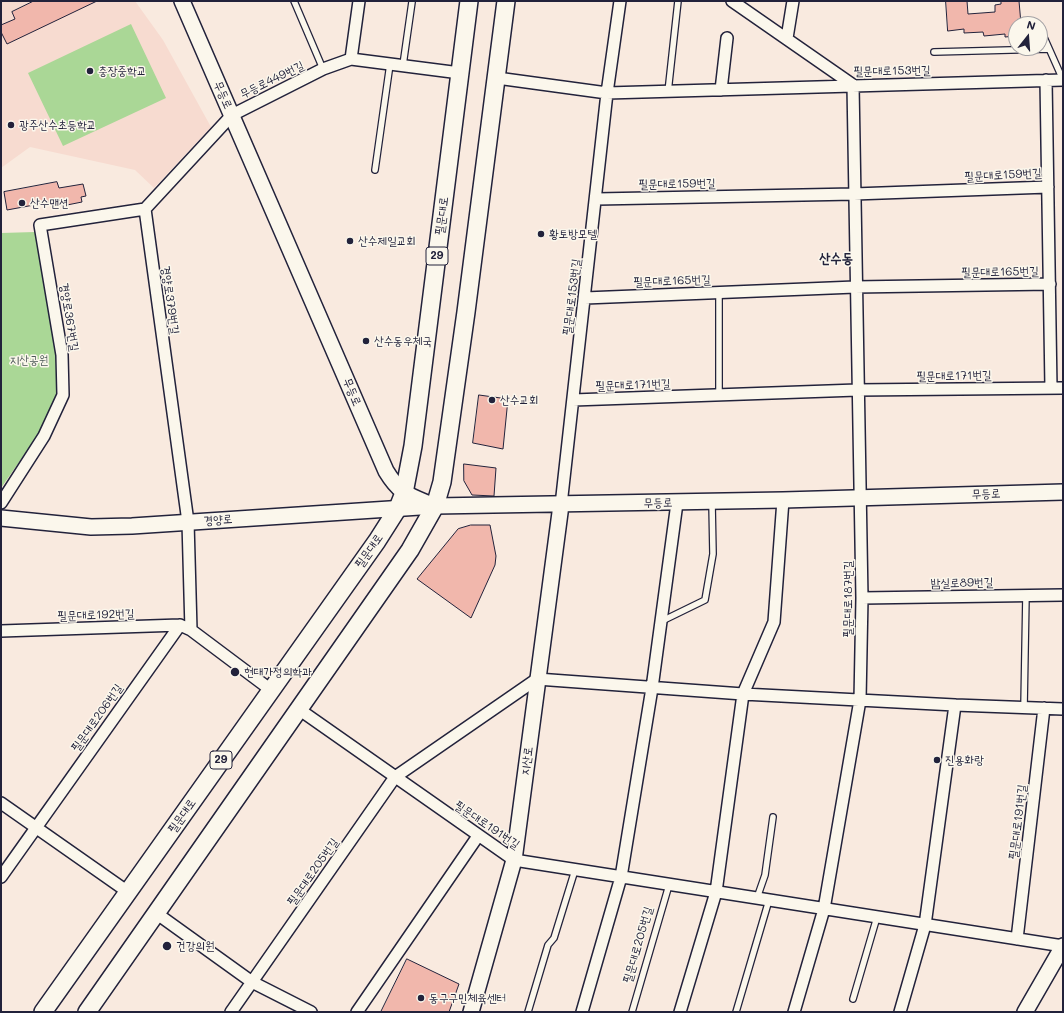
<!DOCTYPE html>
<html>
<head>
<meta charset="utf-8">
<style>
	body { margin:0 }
	#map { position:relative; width:1064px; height:1013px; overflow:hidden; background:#f9eadf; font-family:Mali,sans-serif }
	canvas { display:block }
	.frame { position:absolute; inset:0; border:2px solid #22223b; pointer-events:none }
	.north { position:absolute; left:1008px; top:16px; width:40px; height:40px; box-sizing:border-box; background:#fbf7ec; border:1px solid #a4a2a5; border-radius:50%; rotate:17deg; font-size:11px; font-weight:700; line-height:16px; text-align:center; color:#22223b }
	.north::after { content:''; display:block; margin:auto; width:14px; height:18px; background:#22223b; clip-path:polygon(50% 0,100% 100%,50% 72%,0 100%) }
</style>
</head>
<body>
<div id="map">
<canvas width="1064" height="1013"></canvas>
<div class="frame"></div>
<div class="north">N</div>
</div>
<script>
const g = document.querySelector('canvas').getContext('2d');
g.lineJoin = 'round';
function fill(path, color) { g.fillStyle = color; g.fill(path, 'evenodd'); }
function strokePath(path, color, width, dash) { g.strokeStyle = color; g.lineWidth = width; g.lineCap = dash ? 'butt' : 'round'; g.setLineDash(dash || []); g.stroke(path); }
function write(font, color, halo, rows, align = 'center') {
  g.font = font + ' Mali,"Poor Story",sans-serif'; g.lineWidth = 3; g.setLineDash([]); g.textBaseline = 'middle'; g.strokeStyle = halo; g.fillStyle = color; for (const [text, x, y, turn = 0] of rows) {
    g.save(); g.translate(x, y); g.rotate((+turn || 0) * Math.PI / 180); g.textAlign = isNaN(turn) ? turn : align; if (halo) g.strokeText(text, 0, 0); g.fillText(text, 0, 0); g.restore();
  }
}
const built = new Path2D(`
	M1 1H135L163 40 211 127 154 188 135 170 30 147 1 168Z`);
const green = new Path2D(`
	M131 24 166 98 63 146 28 73Z
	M35 232 43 256 53 320 58 364 56 398 49 419 1 488V233Z`);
const building = new Path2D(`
	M34 1H97L7 44 1 32V25L15 19 12 12Z
	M946 1H967L968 14 995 12V5L1001 4V1H1019L1021 24H1016V36L1005 37V34L984 36 983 32 964 33V29L948 31Z
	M57 182 59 188 83 184 86 196 81 197 82 202 62 206 61 200 7 210 4 192Z
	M479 395 508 399 503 449 473 443Z
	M464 464 496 468 494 496 472 495 464 481Z
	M471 525H490L496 556 495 565 471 618 417 579 458 529Z
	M407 959 459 984 449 1012H381Z`);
const lane = new Path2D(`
	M294 1 323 69
	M1043 35 1063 80
	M934 52 1049 49
	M403 65 412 2
	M668 92 678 1
	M375 170 390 64
	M719 396V293
	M662 621 705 600 713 554 712 503
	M1024 707 1026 595
	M757 898 765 875 773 817
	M853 999 877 917
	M528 1012 548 945 554 938 575 870
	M632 1012 669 885
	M736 1012 769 900`);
const street = new Path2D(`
	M732 1 853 85 862 598 860 700 824 909 794 1012
	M787 38 793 1
	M351 59 359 1
	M497 78 607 93 1063 80
	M1046 80 1051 388
	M721 90 727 38
	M597 199 854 194 1048 187
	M145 209 188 522 191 630
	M145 209 232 115 323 69 351 59 460 73
	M585 298 855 287 1050 284
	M573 400 857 390 1063 388
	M1 503 44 436 63 395 62 355 40 225 145 209
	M561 505 607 93 620 1
	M862 598 1063 595
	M1 631 180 625 191 630 271 690
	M300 710 514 860 1063 946
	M1 803 128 892
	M1 877 180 625
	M156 913 252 982 311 1012
	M1017 939 1044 708
	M231 1012 395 777 537 679 743 694 955 705 1063 709
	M357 1012 478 836
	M582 1012 621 877 652 688 677 503
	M680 1012 716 892 743 694 774 622 783 500
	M900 1012 925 925 955 705`);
const secondary = new Path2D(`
	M182 1 386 471C400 494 408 495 432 505
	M1 518 91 527 132 526 435 506 783 500 1063 492
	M471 1012 514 860 561 505
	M1025 1012 1063 946`);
const primary = new Path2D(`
	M43 1012 377 541 398 508 404 493 413 446 469 1
	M87 1012 410 550 435 506 442 482 466 312 506 1`);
const markers = [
	[90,71,4,"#22223b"],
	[11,125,4,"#22223b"],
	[22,203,4,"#22223b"],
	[541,234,4,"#22223b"],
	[350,241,4,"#22223b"],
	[366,341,4,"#22223b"],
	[492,400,4,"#22223b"],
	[235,672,5,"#22223b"],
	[937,760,4,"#22223b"],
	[167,946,5,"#22223b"],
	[421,998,4,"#22223b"]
];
const shields = [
	[437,256,22],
	[221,760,22]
];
const shieldNames = [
	["29",437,256],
	["29",221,760]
];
const poiNames = [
	["충장중학교",98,71],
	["광주산수초등학교",19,125],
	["산수맨션",30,203],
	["황토방모텔",549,234],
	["산수제일교회",358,241],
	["산수동우체국",374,341],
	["산수교회",500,400],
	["현대가정의학과",244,672],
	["진용화랑",945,760],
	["건강의원",176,946],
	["동구구민체육센터",429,998]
];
const streetNames = [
	["필문대로153번길",892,71,-1],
	["무등로449번길",272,80,-26],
	["무등로",223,95,66],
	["필문대로159번길",1003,175,-3],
	["필문대로159번길",677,184,-1],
	["필문대로",442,216,-83],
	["필문대로165번길",1000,272,-1],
	["필문대로165번길",672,281,-2],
	["필문대로153번길",572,297,-83],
	["경양로379번길",170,300,82],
	["경양로367번길",69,317,81],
	["필문대로171번길",954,376,-1],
	["필문대로171번길",633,385,-2],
	["무등로",352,392,67],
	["무등로",986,494,-2],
	["무등로",658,503,-1],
	["경양로",218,520,-4],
	["필문대로",369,551,-55],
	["밤실로89번길",962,583,-1],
	["필문대로187번길",848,599,-90],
	["필문대로192번길",96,615,-2],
	["필문대로206번길",97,718,-55],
	["지산로",527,761,-83],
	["필문대로",182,816,-55],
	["필문대로191번길",1018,822,-83],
	["필문대로191번길",487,825,34],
	["필문대로205번길",313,872,-55],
	["필문대로205번길",638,945,-74]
];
const parkNames = [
	["지산공원",29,360]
];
const quarterNames = [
	["산수동",836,259]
];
fill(built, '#f7dbd0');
fill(green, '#aad796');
fill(building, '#f1b7ac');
strokePath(building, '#22223b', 1);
strokePath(lane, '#22223b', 8);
strokePath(street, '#22223b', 14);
strokePath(secondary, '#22223b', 18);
strokePath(primary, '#22223b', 20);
strokePath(lane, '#fbf7ec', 5.5);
strokePath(street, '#fbf7ec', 11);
strokePath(secondary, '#fbf7ec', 15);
strokePath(primary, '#fbf7ec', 17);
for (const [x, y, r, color] of markers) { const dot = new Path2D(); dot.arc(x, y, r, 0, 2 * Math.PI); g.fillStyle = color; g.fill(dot); strokePath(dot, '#fbf7ec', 1.5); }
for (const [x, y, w] of shields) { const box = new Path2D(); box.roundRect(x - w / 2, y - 9, w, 18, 3); g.fillStyle = '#fbf7ec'; g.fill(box); strokePath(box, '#22223b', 1); }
write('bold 11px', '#22223b', null, shieldNames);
write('12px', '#22223b', '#fbf7ec', poiNames, 'left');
write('12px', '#22223b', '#fbf7ec', streetNames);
write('12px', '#4b5856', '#fbf7ec', parkNames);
write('bold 14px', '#22223b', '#fbf7ec', quarterNames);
</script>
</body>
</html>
